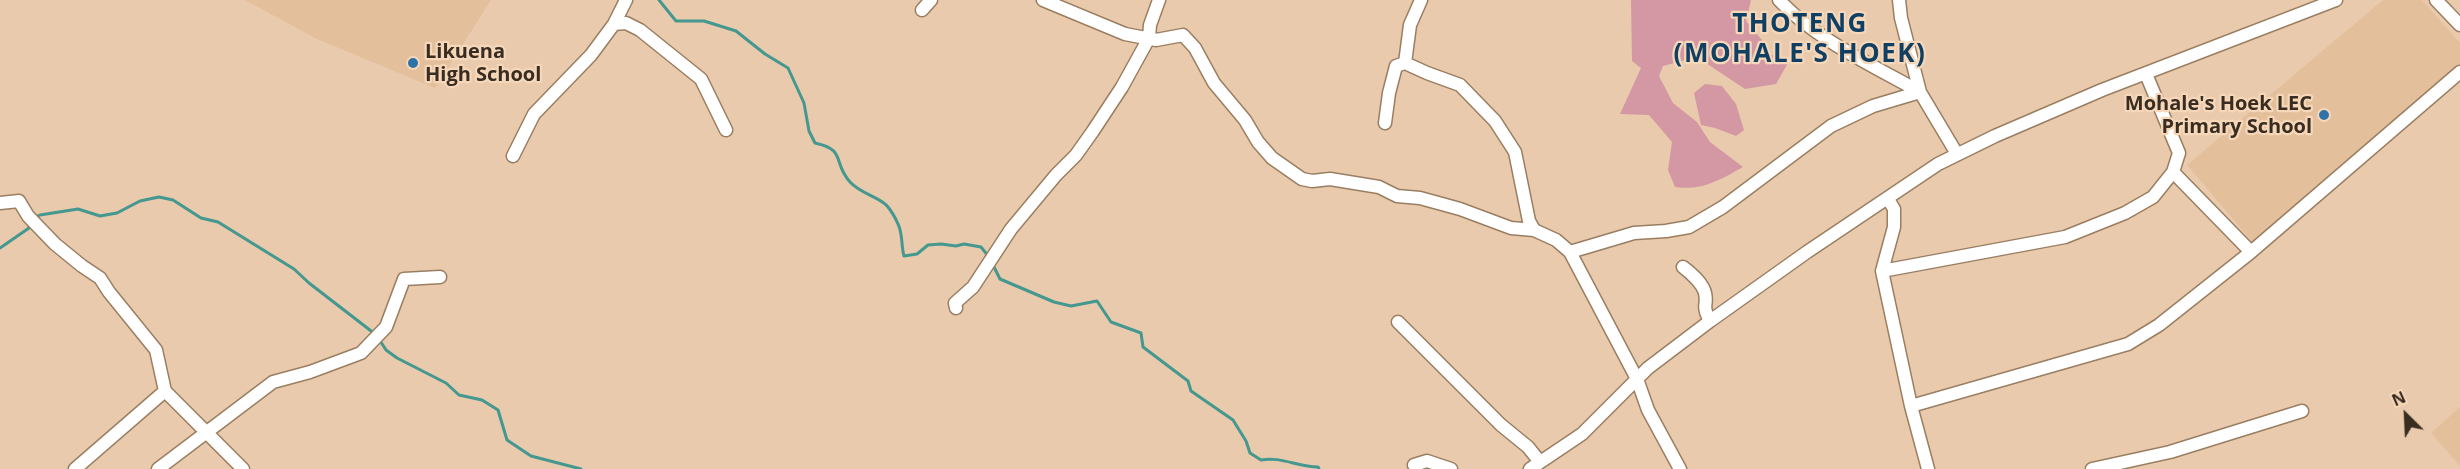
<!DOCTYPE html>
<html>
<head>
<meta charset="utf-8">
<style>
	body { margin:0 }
	#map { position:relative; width:2460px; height:469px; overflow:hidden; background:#e9caac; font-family:"Open Sans",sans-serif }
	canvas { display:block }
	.north { position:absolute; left:2376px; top:385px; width:60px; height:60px; -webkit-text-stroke:4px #f6d7b9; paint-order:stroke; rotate:336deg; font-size:16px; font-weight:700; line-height:24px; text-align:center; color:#392d21 }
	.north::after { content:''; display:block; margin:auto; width:21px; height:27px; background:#392d21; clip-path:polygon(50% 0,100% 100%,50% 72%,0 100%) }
</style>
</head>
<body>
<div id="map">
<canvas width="2460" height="469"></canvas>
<div class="north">N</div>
</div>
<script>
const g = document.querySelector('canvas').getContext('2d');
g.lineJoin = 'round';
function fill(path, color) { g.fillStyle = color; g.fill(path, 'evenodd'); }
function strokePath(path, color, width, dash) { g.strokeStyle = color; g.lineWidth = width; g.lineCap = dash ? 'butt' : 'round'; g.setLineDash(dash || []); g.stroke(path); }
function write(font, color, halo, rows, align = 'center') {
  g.font = font + ' "Open Sans",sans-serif'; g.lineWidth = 4.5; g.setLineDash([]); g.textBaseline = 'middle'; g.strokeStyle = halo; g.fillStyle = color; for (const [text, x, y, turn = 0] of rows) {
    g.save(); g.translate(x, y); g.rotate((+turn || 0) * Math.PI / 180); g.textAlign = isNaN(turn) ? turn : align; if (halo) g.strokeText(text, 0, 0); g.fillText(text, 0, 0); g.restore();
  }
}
const built = new Path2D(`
	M245 0H491L435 88 315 38Z
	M2383 0H2422L2460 43V64L2254 244 2187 165Z
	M2460 407V466L2431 433Z`);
const green = new Path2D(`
	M1631 0H1751L1746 21 1762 40 1768 53 1788 63 1776 84 1745 89 1697 57 1663 66 1659 76 1673 103 1697 122 1710 142 1743 167C1720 180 1702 191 1675 187L1668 170 1672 142 1649 115 1620 114 1641 68 1632 61Z
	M1705 84 1722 86 1736 104 1744 130 1736 136 1715 128 1701 125 1694 93Z`);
const stream = new Path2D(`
	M659 0 676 21H704L736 31 765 54 788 68 804 103 809 131 815 143C847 150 832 162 850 182 860 193 876 196 885 204 890 208 896 219 898 224 903 234 901 246 904 256L917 254 928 245 941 244 956 246 964 244 981 247 989 257
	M34 218 40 215 78 209 100 216 117 213 140 201 159 197 173 200 201 218 218 222 294 269 309 283 375 334
	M0 248 29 228V223
	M992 263 1000 279 1054 302 1071 306 1097 301 1111 322 1141 333 1143 347 1188 381 1191 391 1233 420 1246 441 1250 453 1261 460C1280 456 1298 467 1318 467L1319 469
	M379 339 386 350 397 358 446 383 459 395 482 400 498 410 507 440 531 456 581 469`);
const minor = new Path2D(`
	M1043 0 1125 34 1156 40 1183 35 1195 48 1214 83 1245 120 1258 142 1272 158 1302 179 1312 181 1330 179 1379 187 1397 196 1420 198 1460 209 1511 228 1534 230
	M1779 0C1815 39 1874 66 1920 92
	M1899 0 1901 18 1920 92 1957 154
	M2436 0 2460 25
	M922 10 931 0
	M614 24 626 23 640 30 701 79 726 130
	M1405 63 1427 73 1460 85 1495 121 1515 152 1529 221 1534 230 1556 240 1570 252 1637 379 1648 410 1680 469
	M1405 63 1410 25 1421 0
	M1385 123 1389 93 1396 66 1405 63
	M513 156 534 114 591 55 614 24 626 0
	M2173 172 2251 252
	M1888 199 1894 209V227L1882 271 1911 406
	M0 203 19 201 28 216 55 244 82 266 100 278 109 292 156 350 165 391 243 469
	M1570 252 1634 233 1666 231 1689 227 1723 207 1831 126 1873 106 1920 92
	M1683 267C1691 273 1703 284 1705 293 1708 306 1701 304 1710 321
	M1882 271 2065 237 2125 213 2153 197 2173 172 2179 153 2146 74
	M956 308 955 303 973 287 1011 229 1056 175 1076 155 1093 131 1122 87 1149 38 1150 25 1159 0
	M1398 322 1501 425 1528 447 1540 462
	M1414 465 1427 461 1451 469
	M75 469 165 391
	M158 469 273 382 310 372 361 353 386 327 404 279 440 277
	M1530 469 1582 434 1648 368 1710 321 1807 252 1938 164 1995 136 2102 90 2336 0
	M1928 469 1911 406 2128 344 2159 325 2251 252 2460 72
	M2092 469 2170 452 2302 411`);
const markers = [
	[413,63,6,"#2f72a8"],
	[2324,115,6,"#2f72a8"]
];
const poiNames = [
	["Likuena",425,52],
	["High School",425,75],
	["Mohale's Hoek LEC",2312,104,"right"],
	["Primary School",2312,127,"right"]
];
const districtNames = [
	["THOTENG",1800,25],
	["(MOHALE'S HOEK)",1800,55]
];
fill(built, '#e3bf9c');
fill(green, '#d398a4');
strokePath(stream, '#44988f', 3);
strokePath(minor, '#9a7e62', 15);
strokePath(minor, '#fff', 12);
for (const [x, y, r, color] of markers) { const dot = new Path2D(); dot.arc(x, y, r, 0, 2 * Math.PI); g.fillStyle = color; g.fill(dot); strokePath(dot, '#f6d7b9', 2); }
write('bold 20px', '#392d21', '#f6d7b9', poiNames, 'left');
g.letterSpacing = '1.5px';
write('bold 26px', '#0f3f63', '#f6d7b9', districtNames);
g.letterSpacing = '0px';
</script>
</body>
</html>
